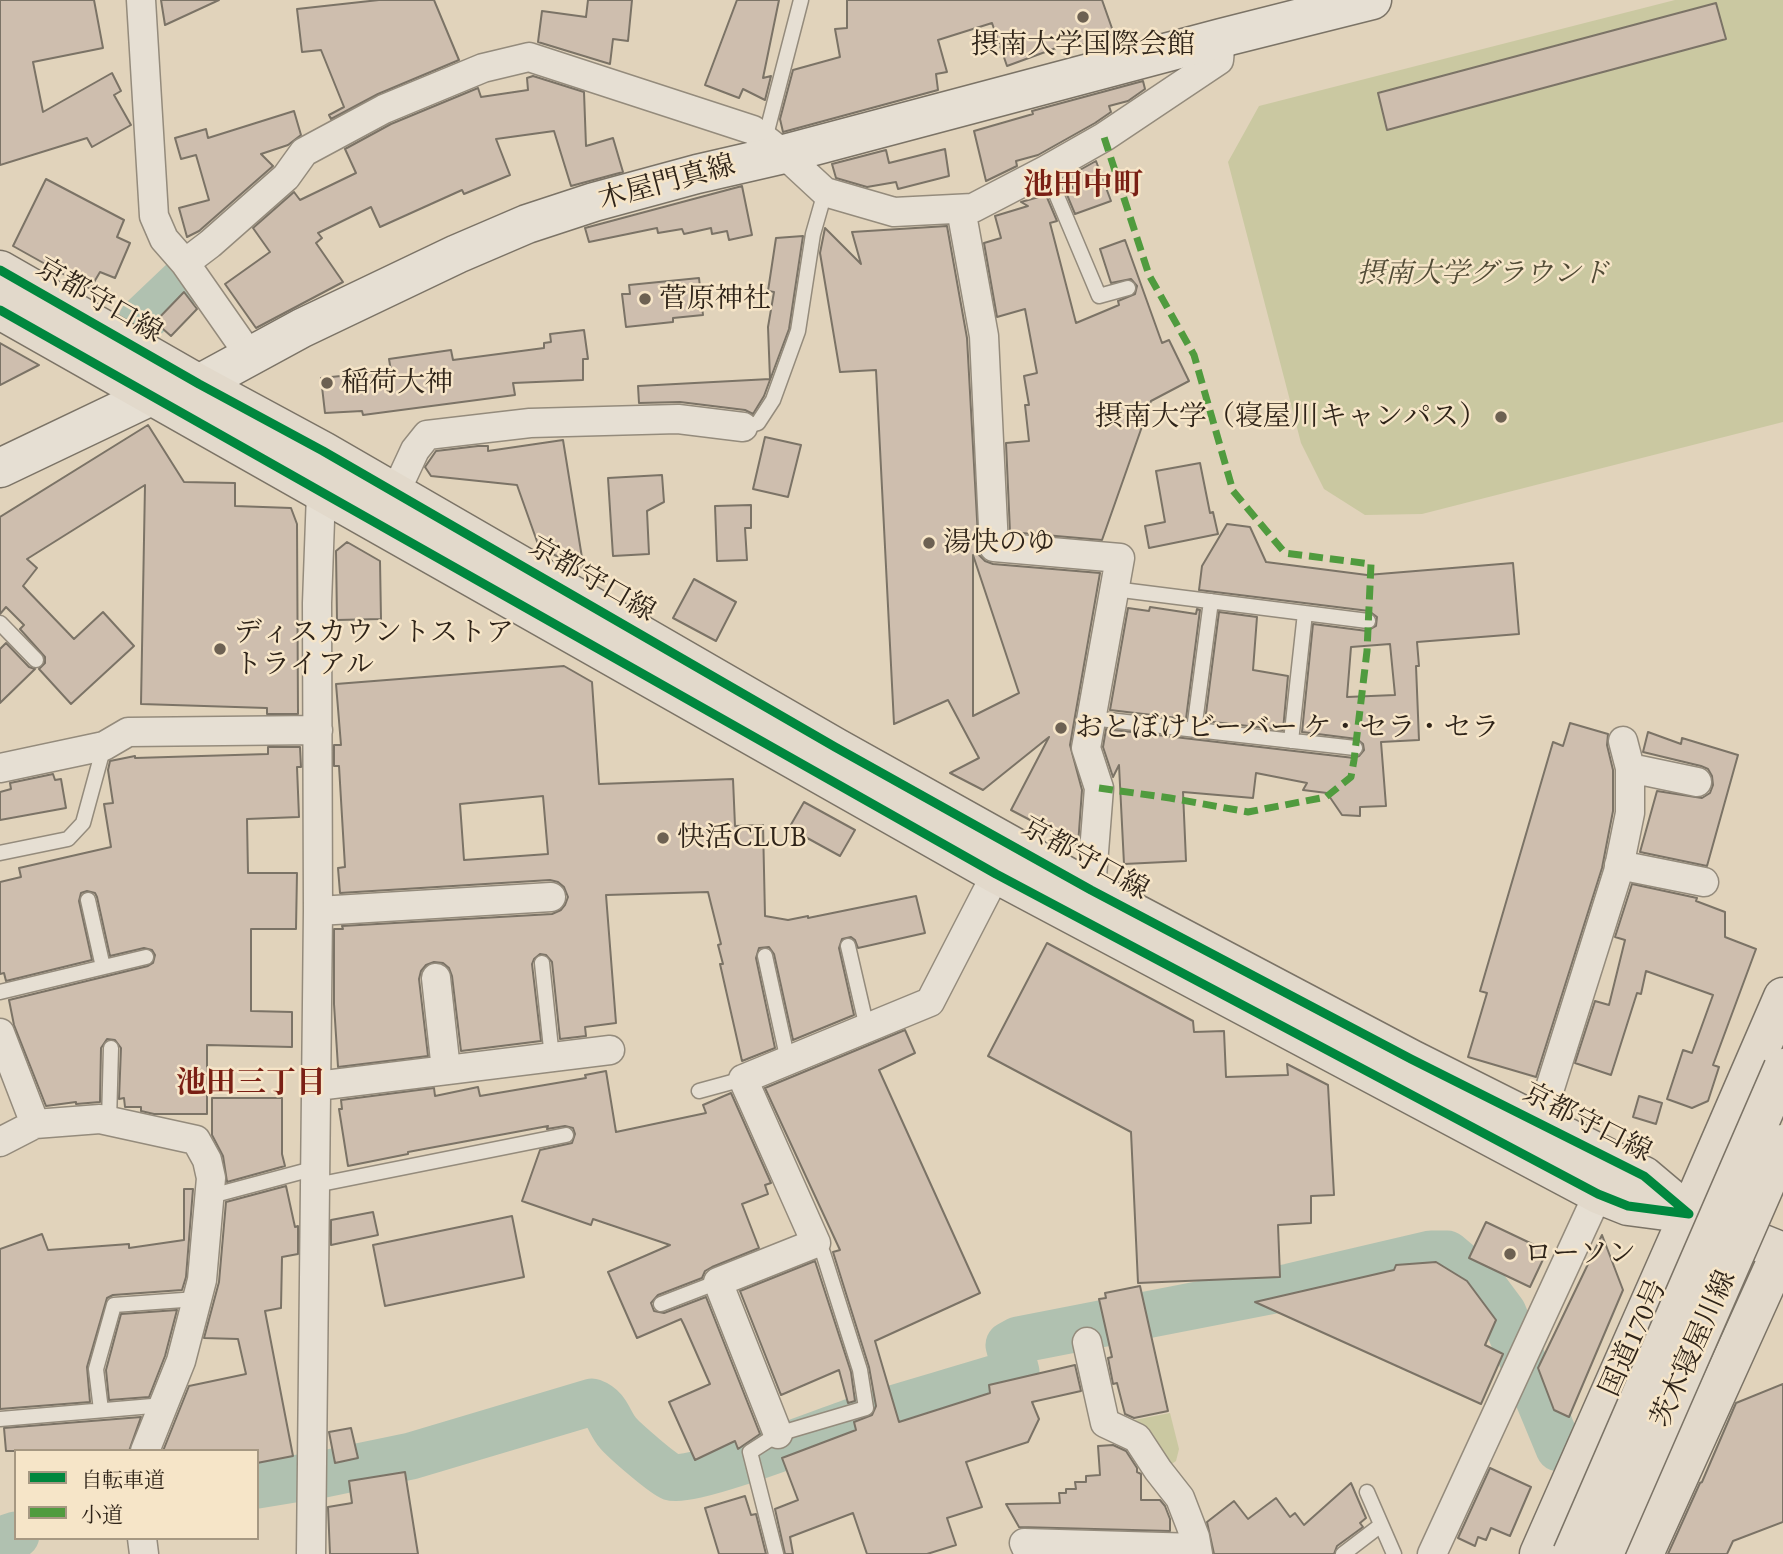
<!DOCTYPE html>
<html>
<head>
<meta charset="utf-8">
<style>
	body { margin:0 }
	#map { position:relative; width:1783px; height:1554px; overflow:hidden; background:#e1d3bb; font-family:"EB Garamond","Noto Serif JP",serif }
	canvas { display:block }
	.legend { position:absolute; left:14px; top:1449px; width:245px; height:91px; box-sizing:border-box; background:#f6e5c8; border:2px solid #a69882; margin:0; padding:9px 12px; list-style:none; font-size:21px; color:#2f2419 }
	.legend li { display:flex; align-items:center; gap:14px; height:35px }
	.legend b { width:35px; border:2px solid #a69882 }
</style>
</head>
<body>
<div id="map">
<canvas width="1783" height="1554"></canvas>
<ul class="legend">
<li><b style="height:9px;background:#00873e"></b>自転車道</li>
<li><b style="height:9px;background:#509b3e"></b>小道</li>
</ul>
</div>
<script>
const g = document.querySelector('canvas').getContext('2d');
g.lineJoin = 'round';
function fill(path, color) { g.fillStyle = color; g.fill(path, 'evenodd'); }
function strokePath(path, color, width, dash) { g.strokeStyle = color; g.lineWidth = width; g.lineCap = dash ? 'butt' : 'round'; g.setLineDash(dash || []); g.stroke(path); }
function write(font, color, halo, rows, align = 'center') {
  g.font = font + ' "EB Garamond","Noto Serif JP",serif'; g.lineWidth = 5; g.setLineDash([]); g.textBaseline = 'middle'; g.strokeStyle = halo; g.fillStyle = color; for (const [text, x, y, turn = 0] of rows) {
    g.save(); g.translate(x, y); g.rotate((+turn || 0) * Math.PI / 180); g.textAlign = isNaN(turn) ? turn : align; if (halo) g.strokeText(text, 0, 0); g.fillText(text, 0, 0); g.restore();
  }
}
const green = new Path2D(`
	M1675 0H1783V422L1422 514 1365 515 1324 489 1301 443 1228 162 1259 106Z
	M1170 1413 1179 1449 1176 1461 1167 1467 1119 1423Z`);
const river = new Path2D(`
	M142 320 182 282
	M257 1485 324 1474 411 1456 592 1402C608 1408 608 1421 618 1433 625 1441 663 1474 671 1477 693 1484 833 1428 863 1418 914 1402 965 1388 1016 1372L1009 1345 1018 1340 1290 1287 1431 1254H1447L1480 1282 1503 1313 1559 1448
	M0 1540 16 1535`);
const building = new Path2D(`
	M0 0H94L103 48 33 62 43 112 112 73 121 91 114 95 131 125 92 147 87 138 0 165Z
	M161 0H219L165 25Z
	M379 0H434L459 60 378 94 331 119 329 115 344 107 321 50 302 52 297 9Z
	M588 0H632L628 41 613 39 610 64 538 42 542 11 586 17Z
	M737 0H779L763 78 771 76 765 100 743 89 739 98 705 85Z
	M847 0H1102L1114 34 1069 49 1067 44 1007 66 992 23 938 40 947 72 936 74 938 90 783 132 780 119 793 70 840 57 835 29 847 28Z
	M1716 3 1726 39 1387 130 1378 93Z
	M533 76 584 92 586 146 613 138 623 172 571 186 554 131 496 139 510 175 464 194 462 190 380 227 371 207 318 233 322 238 316 243 343 282 256 328 225 284 270 252 253 228 294 192 300 200 356 173 345 149 391 124 478 88 481 97 528 90 527 78Z
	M1143 81 1145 89 1128 101 1109 106 1111 112 1095 123 1038 155 1016 161 1017 166 986 181 974 131 1033 114 1032 111Z
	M294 111 301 135 288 145 261 154 273 166 199 231 187 237 179 208 209 200 196 155 181 159 175 138 206 129 208 138Z
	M945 149 949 176 898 189 896 182 867 187 836 178 832 164 886 150 889 163Z
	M1096 161 1111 201 1075 214 1065 190 1073 188 1069 176Z
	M46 179 124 220 117 237 130 243 115 278 100 272 90 289 13 246Z
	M742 186 752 235 729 240 727 231 712 234 711 228 684 234 682 229 658 233 657 228 589 242 585 228Z
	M1046 195 1057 221 1050 223 1076 323 1119 305 1118 301 1135 294 1137 286 1131 279 1111 283 1100 249 1125 240 1162 343 1169 340 1189 381 1151 401 1102 540 1010 532 1006 443 1029 441 1025 405H1029L1024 376 1037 373 1025 309 997 317 984 243 1001 238 995 216 1028 206 1021 202Z
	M947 226 967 338 979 555 985 561 993 564 1100 573 1070 745 1082 790 1078 845 1011 810 1049 737 983 790 950 773 979 758 948 700 894 724 876 370 840 372 820 253 825 228 861 264 852 232ZM973 555 1019 693 973 716Z
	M803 236 789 329 764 396 753 414 745 410 680 402 639 403 638 386 770 379 768 327 774 292 768 291 776 238Z
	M699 278 703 315 673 318V322L626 327 622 294H630L629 285Z
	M184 292 197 309 171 336 155 322Z
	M584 330 588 359H583V380L513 383 515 395 363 415 362 411 325 413 321 378 391 371 389 359 451 350 453 360 544 348V343L551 342 550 334Z
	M0 343 39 365 0 385Z
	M148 425 184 482 235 483V506L291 508 297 524 298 714H267V708L141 704 145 485 27 559 37 568 23 586 74 639 103 612 134 646 71 704 39 669 45 663V657L20 629 24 625 6 607 0 614V517Z
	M765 437 801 445 788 497 753 489Z
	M563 440 584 570 539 547 517 485 431 476 425 467 436 451 478 446H488V451Z
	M1200 463 1210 513 1213 512 1218 534 1149 548 1145 526 1165 522 1156 471Z
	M662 475 664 502 647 511 649 554 613 556 608 478Z
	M751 505V528H745L747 560 717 561 715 506Z
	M1227 524 1250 527 1266 562 1367 575 1513 563 1519 634 1417 642 1419 666H1416L1419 740 1381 742 1386 806 1360 807V816L1342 815 1327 793 1303 790 1307 783 1256 773 1253 798 1183 792 1186 861 1124 864 1119 765 1113 777 1103 747 1106 729 1354 758 1359 756 1364 750 1363 744 1357 739 1302 732 1313 624 1367 631 1376 626 1377 617 1369 611 1199 590 1202 566ZM1390 644 1395 695 1347 697 1351 647Z
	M347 542 380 561 381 619 337 620 336 551Z
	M694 579 736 602 716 641 673 618Z
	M1150 607 1196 614 1197 609 1200 610 1186 719 1110 710 1128 608 1149 611Z
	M1219 612 1257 617 1253 670 1288 676 1283 730 1205 721Z
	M6 643 29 667 35 669 0 703V649Z
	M564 666 592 682 599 784 733 779 735 826 763 825 765 916 788 920 808 916V918L916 896 925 933 858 948 855 940 851 937 842 939 839 948 854 1015 793 1040 774 954 769 947 759 948 756 958 775 1048 742 1061 720 964H723L718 945 721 944 708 892 606 895 616 1023 585 1027 586 1036 560 1039 552 962 546 955 540 954 534 959 532 964 541 1041 461 1051 452 976 449 968 443 963 434 962 426 965 421 971 419 979 428 1056 338 1067 334 1004V929H343L342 926 552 914 561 910 565 905 568 897 564 887 558 882 550 880 340 893 338 868 345 867 339 766H334V745H341L336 684ZM543 796 548 854 464 860 460 804Z
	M1570 723 1608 734 1607 745 1613 770V811L1602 868 1536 1077 1468 1057 1487 993 1480 991 1553 742 1563 746Z
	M1648 732 1681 744 1682 738 1738 755 1707 866 1640 852 1657 791 1702 798 1710 793 1713 785 1712 776 1708 769 1701 766 1643 752Z
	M268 747H300L301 767H297L299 817 247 819 248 873H297L296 929H251V1011L292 1012V1047L207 1045V1114H154L141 1111V1107H125L124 1098 119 1099 121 1048 115 1040 107 1039 101 1048 100 1102 76 1104V1102L46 1106 14 1025 9 1000 148 966 153 963 155 955 152 950 144 948 110 956 97 897 95 893 87 891 81 893 79 901 92 960 6 981 4 973 0 974V882L21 877 19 868 111 847 104 804 113 803 108 770 110 761 135 756V758L268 754Z
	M53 774 55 780 61 779 66 808 0 820V792L11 789 10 783Z
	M804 802 855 830 840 856 789 828Z
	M1632 884 1697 898 1696 901 1725 912V937L1756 949 1713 1065 1719 1067 1708 1101 1692 1108 1667 1099 1683 1050 1692 1053 1713 995 1646 971 1641 994 1637 993 1611 1075 1575 1063 1595 1001 1609 1005 1625 940 1615 937Z
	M1047 943 1193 1021 1194 1032 1224 1031 1226 1077 1288 1075 1287 1064 1328 1085 1334 1195 1311 1196V1223L1278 1225 1280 1277 1138 1283 1131 1132 988 1056Z
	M905 1030 915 1053 879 1070 980 1293 875 1341 899 1422 990 1393 989 1385 1075 1365 1081 1391 1032 1402 1039 1419 1028 1442 966 1462 982 1507 947 1518 956 1545 927 1554H867L853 1513 790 1537 793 1554H785L775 1509 798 1500 782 1458 856 1430 854 1422 872 1415 876 1406 869 1367 833 1252 840 1250 765 1088Z
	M606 1071 616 1132 706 1113 703 1105 731 1093 771 1183 765 1185 768 1194 742 1204 759 1248 712 1267 705 1271 702 1278 658 1295 651 1303 654 1311 664 1313 706 1297 760 1434 738 1449 735 1441 695 1460 669 1402 710 1384 684 1325 681 1319 637 1338 608 1272 670 1245 593 1219 591 1225 522 1201 540 1150 572 1143 575 1134 573 1128 565 1126 547 1129 548 1126 408 1152V1154L348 1166 339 1109H342L341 1100 434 1088 435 1096 478 1087 480 1096 586 1078 585 1075Z
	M1639 1096 1662 1103 1656 1124 1633 1117Z
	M212 1098H282V1154L285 1166 227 1182 223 1156 212 1135Z
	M286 1186 295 1227 298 1226V1254L282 1257 281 1308 265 1311 293 1456 257 1463V1451H163L189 1386 246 1374 238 1339 204 1338 219 1282 226 1202Z
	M184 1189H193L186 1277 182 1290 113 1295 107 1298 87 1367 90 1402 0 1409V1249L42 1234 48 1250 129 1244V1248L184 1240Z
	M373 1212 378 1235 331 1245V1220Z
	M512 1216 524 1277 385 1306 373 1245Z
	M1486 1222 1547 1251 1530 1287 1469 1258Z
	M1602 1235 1623 1290 1569 1417 1554 1410 1538 1368Z
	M815 1261 851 1372 855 1401 848 1403 839 1370 781 1395 740 1291Z
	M1436 1262 1467 1281 1496 1320 1485 1345 1503 1354 1481 1404 1255 1302 1394 1270 1396 1265Z
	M1140 1286 1168 1411 1134 1418 1125 1414 1117 1383 1113 1384 1108 1358 1112 1357 1099 1299 1106 1298 1105 1293Z
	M177 1310 165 1356 149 1397 109 1400 106 1370 121 1314Z
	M1783 1384V1522L1733 1541 1727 1554H1668L1700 1483 1702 1482 1736 1403Z
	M141 1417 129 1451H6L4 1428Z
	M351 1428 358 1458 335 1463 329 1432Z
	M1113 1445 1126 1451 1137 1468V1472L1141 1474V1500H1160L1165 1506 1170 1519V1531L1019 1527 1006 1504 1060 1503 1059 1493H1066V1489H1076L1075 1482H1086V1476L1100 1475 1098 1446Z
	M1490 1468 1531 1487 1510 1536 1491 1528 1486 1540 1478 1537 1475 1546 1458 1538Z
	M405 1472 418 1554H330L328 1507 352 1503 349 1481Z
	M1351 1483 1366 1518 1360 1523 1363 1527 1337 1546 1334 1554H1214L1207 1522 1234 1501 1248 1519 1276 1498 1290 1517 1295 1513 1304 1525Z
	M745 1496 751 1515 756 1514 766 1554H719L705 1508Z`);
const service = new Path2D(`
	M765 139 801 0
	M1046 170 1099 296 1128 288
	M743 427 758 423 773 400 798 331 813 234 825 192
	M1114 589 1368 621
	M0 623 36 660
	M1091 718 1355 748
	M1194 730 1211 601
	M1291 741 1305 613
	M0 853 68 839 83 823 104 746
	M88 900 103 967
	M848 946 867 1028
	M765 956 788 1061
	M542 963 552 1058
	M0 992 146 957
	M699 1091 743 1079
	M109 1121 111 1048
	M316 1185 566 1135
	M211 1196 316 1168
	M661 1304 718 1282
	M101 1410 96 1369 114 1305 197 1299
	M0 1419 164 1405
	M1367 1492 1394 1554
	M776 1554 750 1452 778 1434 866 1408 860 1370 823 1253 816 1243
	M1343 1554 1381 1525`);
const minor = new Path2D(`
	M141 0 154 216 164 239 185 263 250 356
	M961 209 984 336 994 547 1120 558 1086 748 1099 788 1091 890
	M185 263 210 244 286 177 304 152 384 109 483 68 529 57 753 130 784 154 825 192 894 212 973 208 1046 170 1104 137 1219 60 1221 38
	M395 493 415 450 427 435 530 423 678 419 743 427
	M0 768 104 746 128 732 318 730
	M1630 768 1697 782
	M1619 865 1704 882
	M318 911 551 897
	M436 978 446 1070
	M0 1033 35 1124
	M317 1086 610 1050
	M1539 1123 1618 872 1630 813V768L1623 741
	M0 1142 35 1124 100 1119 196 1140 207 1160 211 1178 202 1280 181 1361 145 1451
	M1087 1342 1105 1423 1137 1438 1158 1470 1180 1498 1195 1537 1198 1554
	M778 1434 718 1282 816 1243 743 1079 930 1002 996 874
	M142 1538 144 1554
	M311 1554 318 911 317 603 321 493
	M1029 1554 1024 1543 1197 1548
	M1432 1554 1598 1194`);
const secondary = new Path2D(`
	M0 468 151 396 199 384 302 328 457 254 527 224 594 202 697 174 784 154 1221 38 1372 0`);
const primary = new Path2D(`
	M0 270 199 384 323 451 835 747 1091 890 1411 1059 1644 1176 1689 1214
	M0 310 996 874 1598 1194 1628 1206 1689 1214
	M1689 1214 1783 997`);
const trunk = new Path2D(`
	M1539 1554 1689 1214 1783 1252
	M1644 1554 1781 1251`);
const primaryBridge = new Path2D(`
	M1572 1554 1783 1068
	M1604 1554 1783 1144`);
const quiet = new Path2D(`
	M1099 788 1170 798 1248 812 1326 797 1351 777 1354 760 1367 651 1371 564 1285 553 1233 491 1194 355 1149 275 1104 137`);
const cycleway = new Path2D(`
	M0 270 199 384 323 451 835 747 1091 890 1411 1059 1644 1176 1689 1214
	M0 310 996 874 1598 1194 1628 1206 1689 1214`);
const markers = [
	[1083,17,7,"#6d6152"],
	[645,299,7,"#6d6152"],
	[327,383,7,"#6d6152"],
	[1501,417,7,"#6d6152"],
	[929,543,7,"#6d6152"],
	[220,649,7,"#6d6152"],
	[1061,728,7,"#6d6152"],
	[663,838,7,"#6d6152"],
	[1510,1254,7,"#6d6152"]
];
const poiNames = [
	["摂南大学国際会館",1083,45,"center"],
	["菅原神社",659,299],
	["稲荷大神",341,383],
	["摂南大学（寝屋川キャンパス）",1487,417,"right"],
	["湯快のゆ",943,543],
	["ディスカウントストア",234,633],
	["トライアル",234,665],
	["おとぼけビーバー ケ・セラ・セラ",1075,728],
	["快活CLUB",677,838],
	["ローソン",1524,1254]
];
const streetNames = [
	["木屋門真線",667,183,-15],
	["京都守口線",99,301,30],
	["京都守口線",592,580,30],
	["京都守口線",1085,859,29],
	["京都守口線",1587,1123,27],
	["国道170号",1634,1338,-66],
	["茨木寝屋川線",1694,1349,-66]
];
const parkNames = [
	["摂南大学グラウンド",1483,274]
];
const neighbourhoodNames = [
	["池田中町",1083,186],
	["池田三丁目",251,1084]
];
fill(green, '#cac8a1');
strokePath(river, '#b0c1b0', 47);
fill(building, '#cebeae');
strokePath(building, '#7b7366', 2);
strokePath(service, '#948b7c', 17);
strokePath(minor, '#948b7c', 31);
strokePath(secondary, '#7b7366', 41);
strokePath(primary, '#7b7366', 41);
strokePath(trunk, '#7b7366', 41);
strokePath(service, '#e6dfd3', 14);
strokePath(minor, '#e6dfd3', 28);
strokePath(secondary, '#e6dfd3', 38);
strokePath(primary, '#e2d9cb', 38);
strokePath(trunk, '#e2d9cb', 38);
strokePath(primaryBridge, '#7b7366', 41, []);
strokePath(primaryBridge, '#e2d9cb', 38);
strokePath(quiet, '#509b3e', 7, [14, 7]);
strokePath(cycleway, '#00873e', 9);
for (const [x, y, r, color] of markers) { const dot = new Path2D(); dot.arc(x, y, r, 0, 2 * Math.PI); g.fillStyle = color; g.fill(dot); strokePath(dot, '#f6e5c8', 2.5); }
write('28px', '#2f2419', '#f6e5c8', poiNames, 'left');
write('28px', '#2f2419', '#f6e5c8', streetNames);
write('italic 28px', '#514b36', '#f6e5c8', parkNames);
write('bold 30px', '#7a1f14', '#f6e5c8', neighbourhoodNames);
</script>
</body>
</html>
